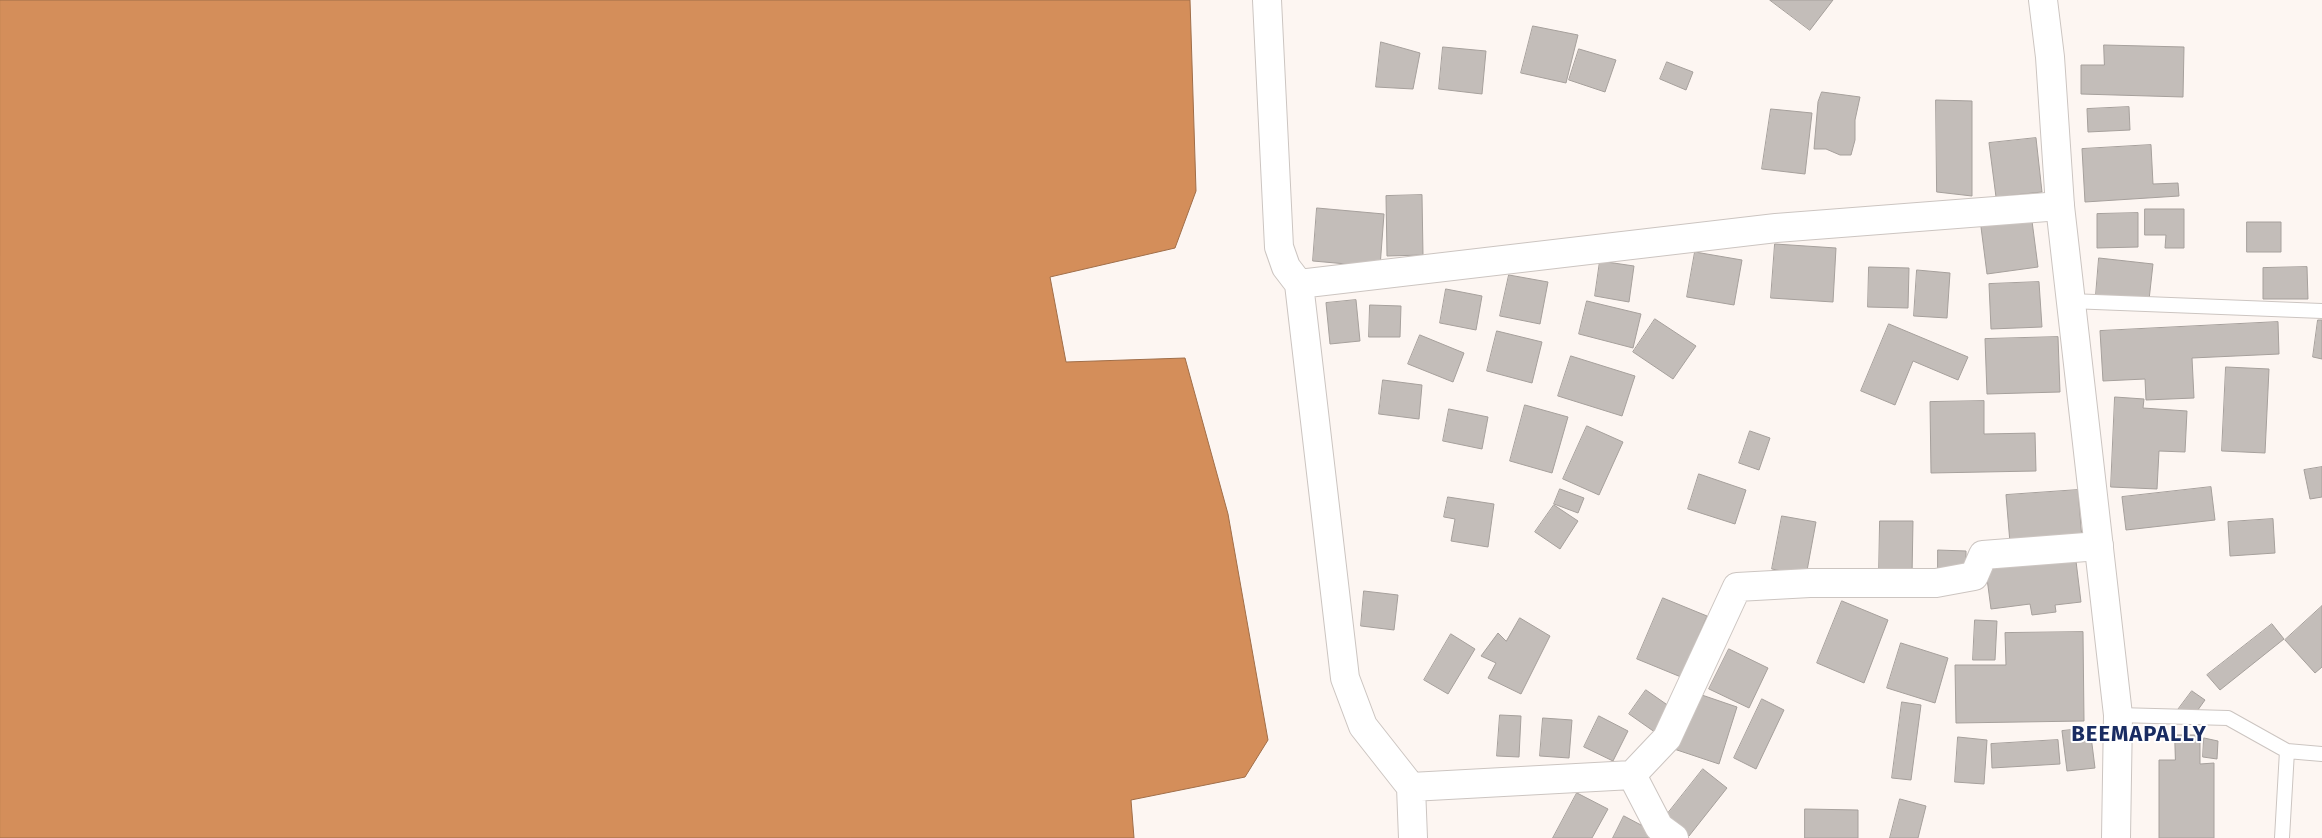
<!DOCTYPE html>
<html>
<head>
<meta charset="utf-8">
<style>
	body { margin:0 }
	canvas { display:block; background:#fdf6f2 }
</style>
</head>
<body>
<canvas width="2322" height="838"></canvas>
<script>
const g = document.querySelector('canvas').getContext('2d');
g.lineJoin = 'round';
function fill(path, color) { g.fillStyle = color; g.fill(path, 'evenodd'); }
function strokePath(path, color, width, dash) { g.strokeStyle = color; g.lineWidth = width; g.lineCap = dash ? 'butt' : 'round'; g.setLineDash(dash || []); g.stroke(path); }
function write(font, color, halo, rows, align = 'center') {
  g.font = font + ' "Fira Sans",sans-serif'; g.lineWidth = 4; g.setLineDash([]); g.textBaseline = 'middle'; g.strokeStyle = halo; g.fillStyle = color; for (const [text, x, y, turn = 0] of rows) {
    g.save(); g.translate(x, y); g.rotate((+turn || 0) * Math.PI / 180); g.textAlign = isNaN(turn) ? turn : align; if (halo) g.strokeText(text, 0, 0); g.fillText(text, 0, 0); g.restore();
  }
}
const water = new Path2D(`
	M0 0H1190L1196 191 1175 248 1050 277 1066 362 1185 358 1228 514 1268 740 1245 777 1131 800 1134 838H0Z`);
const building = new Path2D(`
	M1770 0H1833L1810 30Z
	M1533 26 1578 35 1566 83 1521 73Z
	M1381 42 1420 53 1413 89 1376 87Z
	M2104 45 2184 47 2183 97 2081 94V65H2104Z
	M1443 47 1486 51 1482 94 1439 89Z
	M1579 49 1616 60 1605 92 1569 80Z
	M1667 62 1693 72 1686 90 1660 79Z
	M1822 92 1860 97 1855 120V140L1851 155H1840L1826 149H1814L1818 102Z
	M1936 100 1972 101V196L1937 192Z
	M2129 107 2130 130 2088 132 2087 109Z
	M1771 109 1812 113 1805 174 1762 169Z
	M2036 138 2042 192 1996 197 1989 143Z
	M2151 145 2153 184 2178 183 2179 196 2085 202 2082 149Z
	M1422 195 1423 255 1387 256 1386 196Z
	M1317 208 1384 214 1380 267 1313 261Z
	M2145 209H2184V248H2165L2166 235H2145Z
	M2138 213V247L2097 248V214Z
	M2032 221 2038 267 1987 274 1981 227Z
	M2247 222H2281V252H2247Z
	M1775 244 1836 248 1833 302 1771 298Z
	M1695 252 1742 260 1734 305 1687 297Z
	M2099 258 2153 264 2149 300 2096 295Z
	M1600 261 1634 266 1629 302 1595 296Z
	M1869 267 1909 268 1908 308 1868 307Z
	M2307 267 2308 299H2263V268Z
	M1917 270 1950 273 1947 318 1914 316Z
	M1509 275 1548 282 1540 324 1500 316Z
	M2039 282 2042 327 1991 329 1989 284Z
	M1446 289 1482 296 1476 330 1440 323Z
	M1356 300 1360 341 1330 344 1326 303Z
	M1587 301 1641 314 1633 348 1579 334Z
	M1370 305 1401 306 1400 337H1369Z
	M1655 319 1696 346 1673 379 1633 352Z
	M2318 320H2322V359L2313 357Z
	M2278 322 2279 354 2192 358 2194 398 2146 400 2145 379 2103 381 2100 331Z
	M1889 324 1968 357 1958 380 1913 361 1895 405 1861 391Z
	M1497 331 1542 342 1532 383 1487 371Z
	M1420 335 1464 353 1453 382 1408 364Z
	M2058 337 2060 392 1987 394 1985 339Z
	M1571 356 1635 376 1622 416 1558 396Z
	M2226 367 2269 369 2265 453 2222 451Z
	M1383 380 1422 385 1419 419 1379 414Z
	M2115 397 2144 399 2143 408 2187 411 2185 452 2159 451 2157 489 2111 487Z
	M1984 401V434L2035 433 2036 471 1931 473 1930 402Z
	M1525 405 1568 417 1552 473 1510 461Z
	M1449 409 1488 417 1482 449 1443 441Z
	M1587 426 1623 442 1599 495 1563 479Z
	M1750 431 1770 438 1759 470 1739 463Z
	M2322 467V497L2310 499 2304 470Z
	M1699 474 1746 490 1735 524 1688 509Z
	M2211 487 2215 520 2126 530 2122 497Z
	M1560 489 1584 498 1578 513 1554 504Z
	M2078 490 2082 539 2010 543 2006 495Z
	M1448 497 1494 504 1488 547 1451 541 1455 519 1444 517Z
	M1554 505 1578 521 1560 549 1535 532Z
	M1782 516 1816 522 1806 576 1772 569Z
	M2273 519 2275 553 2230 556 2228 522Z
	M1880 521H1913L1912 576 1879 575Z
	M1938 550 1966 551V574L1938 573Z
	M2075 553 2081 602 2055 605 2056 612 2032 615 2030 604 1991 609 1985 563Z
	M1364 591 1398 595 1394 630 1361 626Z
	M1663 598 1707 616 1681 677 1637 659Z
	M1842 601 1888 620 1864 683 1817 663Z
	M2322 606V667L2315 673 2285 640Z
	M1520 618 1550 636 1521 694 1488 678 1496 663 1481 656 1498 633 1506 641Z
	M1975 620 1997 621 1995 660H1973Z
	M2272 624 2284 639 2220 690 2207 675Z
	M2083 632 2084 721 1956 723 1955 665H2006L2005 633Z
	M1451 634 1475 649 1448 694 1424 680Z
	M1901 643 1948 658 1935 703 1887 688Z
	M1729 649 1768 668 1749 708 1709 689Z
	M1646 690 1676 711 1659 735 1629 714Z
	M2192 691 2205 700 2190 721 2177 711Z
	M1693 692 1737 707 1719 764 1674 749Z
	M1762 699 1784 710 1756 769 1734 758Z
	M1902 702 1921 705 1911 780 1892 778Z
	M1500 715 1521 716 1519 757 1497 756Z
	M1599 716 1628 731 1613 761 1584 747Z
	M1543 718 1572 720 1569 758 1540 756Z
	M2090 728 2095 768 2067 771 2062 731Z
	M2175 735H2200V764L2214 763V838H2159V760H2175Z
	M1958 737 1987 740 1984 784 1955 782Z
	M2204 738 2218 741 2217 759 2203 757Z
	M2058 740 2060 764 1992 768 1991 744Z
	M1703 769 1727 788 1689 836 1665 817Z
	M1577 793 1608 809 1592 838H1553Z
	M1900 799 1926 806 1918 838H1890Z
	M1805 809 1858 810V838H1805Z
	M1624 816 1656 833 1654 838H1613Z`);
const lane = new Path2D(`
	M2070 301 2322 311
	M2118 715 2228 718 2287 751
	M2282 838 2287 751 2322 754`);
const street = new Path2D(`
	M1267 0 1279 247 1286 267 1299 284 1345 678 1363 726 1411 787 1413 838
	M1299 284 1776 228 2060 206
	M1632 775 1659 827 1674 838
	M1411 787 1632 775 1667 738 1737 587 1810 583H1936L1974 576 1983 555 2099 546`);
const secondary = new Path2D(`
	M2043 0 2050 57 2060 206 2118 715 2116 838`);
const districtNames = [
	["BEEMAPALLY",2139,735]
];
fill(water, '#d48e5a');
strokePath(water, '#a06e49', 1);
fill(building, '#c3bdb9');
strokePath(building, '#a6a09c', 1);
strokePath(lane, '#ccc5c1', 16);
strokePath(street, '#ccc5c1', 30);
strokePath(secondary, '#ccc5c1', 30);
strokePath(lane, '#fff', 14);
strokePath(street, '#fff', 28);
strokePath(secondary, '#fff', 28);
g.letterSpacing = '1px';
write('bold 22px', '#192c62', '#fff', districtNames);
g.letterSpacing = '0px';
</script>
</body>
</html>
